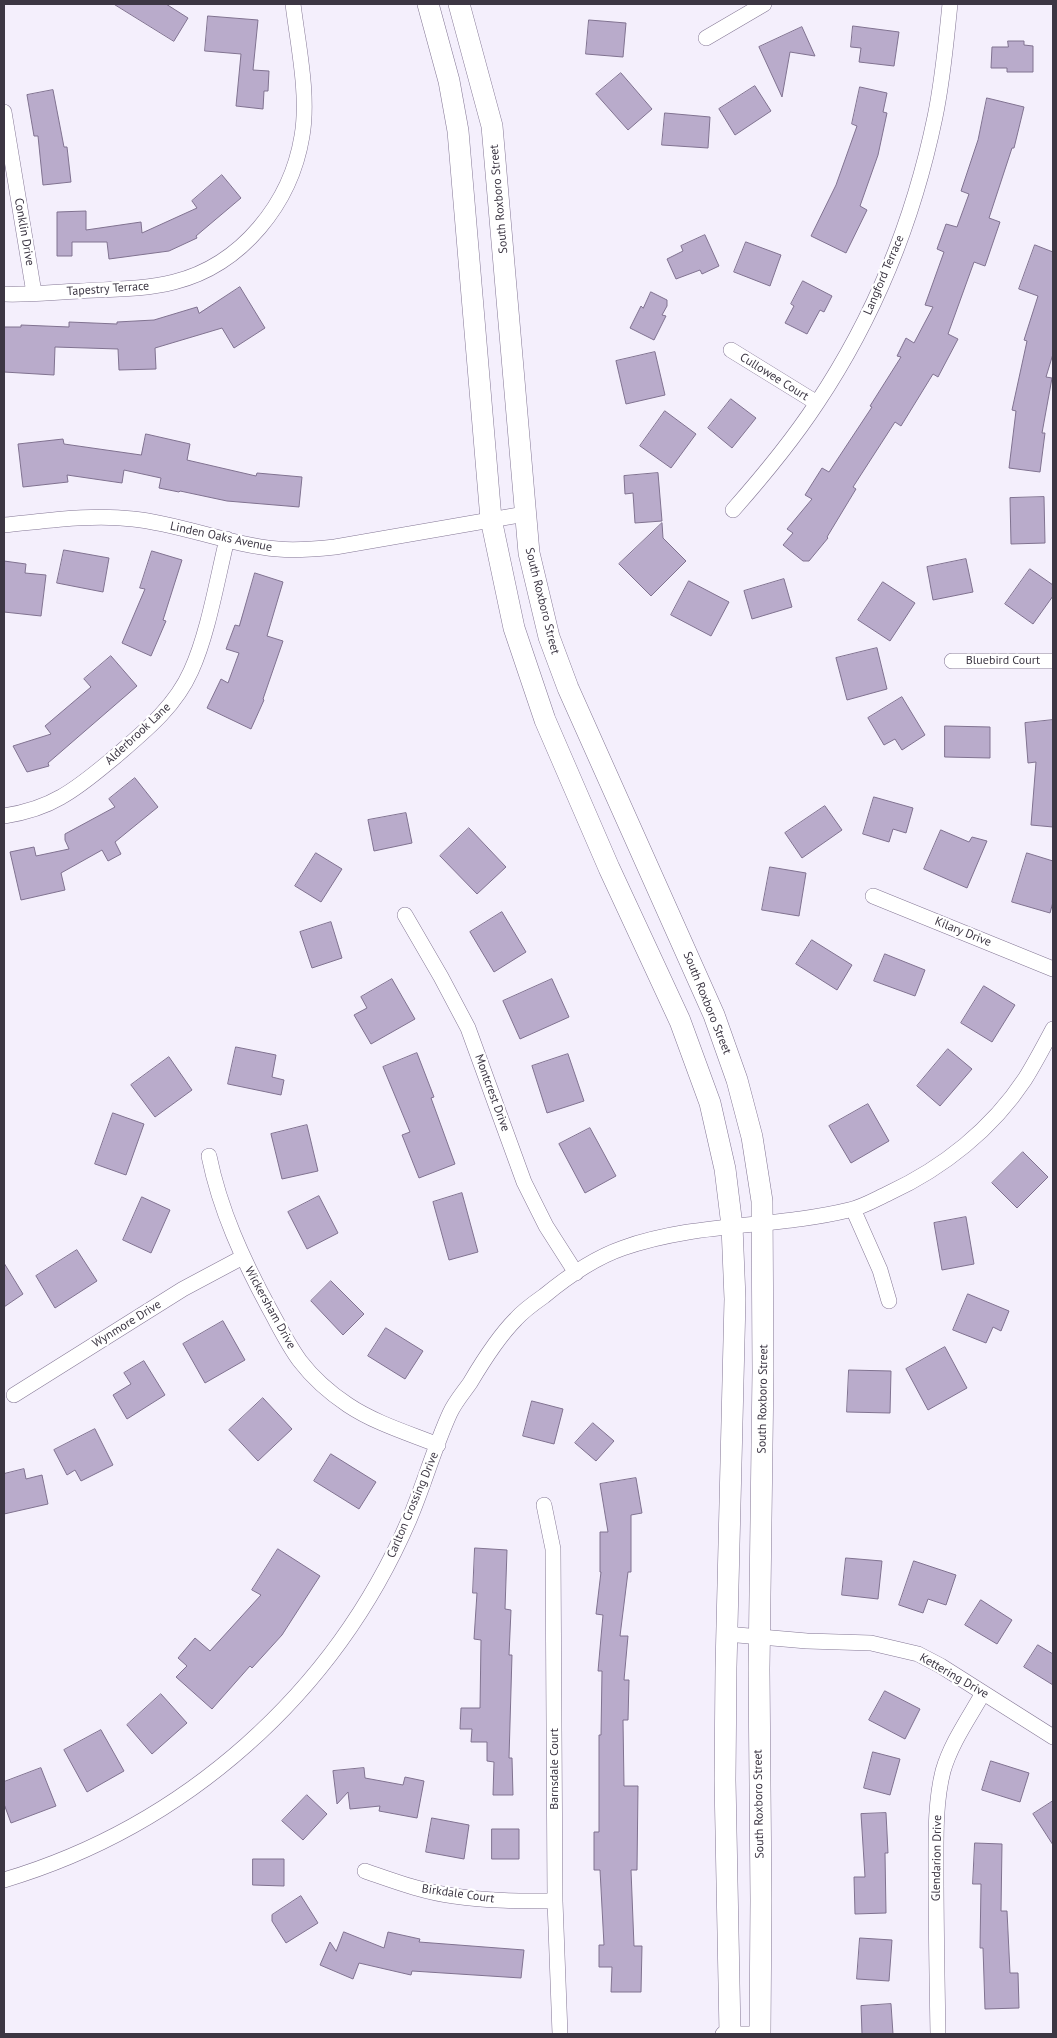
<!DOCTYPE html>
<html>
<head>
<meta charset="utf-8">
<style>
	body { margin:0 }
	#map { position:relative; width:1057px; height:2038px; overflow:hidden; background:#f4effc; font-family:"PT Sans",sans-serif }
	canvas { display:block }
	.frame { position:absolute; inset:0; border:5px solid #3c3643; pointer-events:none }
</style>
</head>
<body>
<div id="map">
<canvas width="1057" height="2038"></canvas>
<div class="frame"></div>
</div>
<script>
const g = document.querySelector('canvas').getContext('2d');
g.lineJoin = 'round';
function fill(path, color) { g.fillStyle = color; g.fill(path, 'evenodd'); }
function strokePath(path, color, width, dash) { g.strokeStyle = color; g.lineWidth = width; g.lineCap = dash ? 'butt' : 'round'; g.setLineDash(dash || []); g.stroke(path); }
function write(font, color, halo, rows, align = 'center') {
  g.font = font + ' "PT Sans",sans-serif'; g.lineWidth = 4.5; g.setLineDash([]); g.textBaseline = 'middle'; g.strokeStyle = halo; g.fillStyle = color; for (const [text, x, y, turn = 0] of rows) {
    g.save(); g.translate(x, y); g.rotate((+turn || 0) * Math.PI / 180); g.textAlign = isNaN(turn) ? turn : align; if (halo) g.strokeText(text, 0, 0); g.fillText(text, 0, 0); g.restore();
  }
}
const building = new Path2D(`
	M114 4H166L188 18 174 41Z
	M208 16 258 20 253 70 269 71 268 91H264L263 109 236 106 241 54 205 51Z
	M589 20 626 23 623 57 586 54Z
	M853 26 899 32 894 66 859 62 861 48 851 47Z
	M802 27 815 56 790 52 782 97 759 47Z
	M1008 41H1024V45L1033 46V72H1007V68H991L992 47H1008Z
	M621 73 652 109 628 130 596 94Z
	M755 86 771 111 735 135 719 109Z
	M860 87 887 93 883 112 887 113 878 155 860 206 867 210 846 253 811 236 836 185 857 126 852 124Z
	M53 90 64 147H67L71 182 43 185 38 136H34L27 95Z
	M987 98 1024 107 1014 148H1012L989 218 1000 222 985 266 974 262 948 334 958 339 938 377 933 374 901 426 895 422 853 487 856 489 827 537 828 538 809 561H803L783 545 793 533 787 529 812 499 805 495 822 468 829 472 872 407 870 406 901 357 897 356 906 338 914 343 933 307 925 305 944 252 937 249 946 224 957 227 969 194 961 191 978 140Z
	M665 113 710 117 708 148 662 145Z
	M222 175 241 198 196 236 197 238 169 251 109 259 107 242H72V256H57V212L86 211V230L141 222 142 233 197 208 192 201Z
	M705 235 719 266 702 274 700 270 676 279 667 259 683 251 681 246Z
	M746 242 781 255 770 286 734 272Z
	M1035 245 1053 252V354L1046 377 1052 378 1042 433H1045L1040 472 1009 468 1016 411 1012 410 1027 341 1024 340 1038 296 1019 289Z
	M803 281 832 296 824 312 820 310 807 334 785 323 794 306 791 304Z
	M240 287 265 328 234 348 222 328 155 348 156 369 119 370 118 349 55 347 54 375 4 372V327H21V325L69 327V322L117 324V322L154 320 197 307 199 313Z
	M651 292 667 300V306L662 315 666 316 654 340 630 328 641 306 643 308Z
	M655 352 665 395 626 404 616 361Z
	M731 399 756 418 732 448 708 428Z
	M665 411 696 434 671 468 640 446Z
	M146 434 190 444 187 460 256 476 257 473 302 477 299 507 227 501 180 491 179 492 159 488 161 478 124 470 122 483 67 475 68 482 23 487 18 444 63 439 64 444 141 455Z
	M658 473 662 521 635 523 633 493 625 494 624 476Z
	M1044 497 1045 543 1011 544 1010 498Z
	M662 523 663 538 686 561 651 596 619 564Z
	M64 550 109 558 103 592 57 583Z
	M152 551 182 560 163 620 166 621 151 656 122 643 145 589 140 588Z
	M966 559 973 592 933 600 927 567Z
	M4 561 26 564 25 573 46 575 41 616 4 612Z
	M1030 569 1053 585V596L1033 624 1005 604Z
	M255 573 283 582 267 636 283 641 263 699 264 700 251 729 207 708 221 679 228 683 239 653 226 649 235 625 239 626Z
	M784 579 792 607 752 619 744 591Z
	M689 581 729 602 711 636 671 615Z
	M883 582 915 603 890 641 858 620Z
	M877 648 887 689 847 700 836 658Z
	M111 656 137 686 48 763 49 766 27 772 13 746 51 734 45 726 91 687 84 679Z
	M902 697 925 735 902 750 895 739 884 745 868 718Z
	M1053 720V827L1031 825 1036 762 1028 763 1025 723Z
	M945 726 990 727V758L945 757Z
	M135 778 158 807 115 842 121 854 108 861 102 850 61 873 65 890 21 900 10 852 34 847 36 856 69 849 65 840V834L115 807 109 799Z
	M874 797 913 808 906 833 893 829 889 842 863 834Z
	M825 806 842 830 802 858 785 833Z
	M406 813 412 843 374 851 368 820Z
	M469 828 506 867 477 894 440 856Z
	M941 830 969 842 972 837 987 841 967 888 924 869Z
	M316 853 342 869 321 902 295 886Z
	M1027 853 1053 861V902L1050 913 1012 902Z
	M770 867 806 873 799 916 762 910Z
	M502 912 526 952 494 972 470 932Z
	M331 922 342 958 312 968 300 932Z
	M812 940 852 965 837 990 796 964Z
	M885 954 925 970 915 996 874 981Z
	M392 979 415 1019 371 1044 354 1015 367 1008 361 997Z
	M552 979 569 1017 520 1039 503 1001Z
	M984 986 1015 1005 992 1042 961 1023Z
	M236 1047 276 1055 272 1077 284 1080 281 1095 228 1084Z
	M948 1049 972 1069 940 1106 917 1086Z
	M417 1053 434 1097 431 1098 455 1164 419 1178 402 1135 410 1132 383 1067Z
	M568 1054 584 1101 547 1113 532 1066Z
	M169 1057 192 1090 155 1117 131 1085Z
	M868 1104 889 1141 851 1163 829 1126Z
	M113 1113 144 1124 126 1175 95 1164Z
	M307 1125 318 1171 282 1179 271 1134Z
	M590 1128 616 1176 585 1193 559 1144Z
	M1023 1152 1048 1177 1017 1208 992 1183Z
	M462 1193 478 1252 449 1260 433 1202Z
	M319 1196 338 1233 307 1249 288 1212Z
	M142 1197 170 1210 151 1253 123 1240Z
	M966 1217 974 1264 942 1270 934 1223Z
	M77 1250 97 1281 55 1308 36 1276Z
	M4 1263 23 1294 4 1307Z
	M331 1281 364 1314 343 1335 311 1301Z
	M968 1294 1009 1311 1001 1331 993 1327 986 1343 953 1330Z
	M223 1321 245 1360 205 1383 183 1344Z
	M386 1328 423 1351 405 1379 368 1356Z
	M945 1347 967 1388 928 1410 906 1369Z
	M144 1361 165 1395 127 1419 113 1395 131 1384 124 1373Z
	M849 1370 891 1371 890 1413 847 1412Z
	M263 1398 292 1429 258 1461 229 1430Z
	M532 1401 563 1409 554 1444 523 1436Z
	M593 1423 614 1441 596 1461 575 1443Z
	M95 1429 113 1465 81 1481 75 1470 67 1475 54 1450Z
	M331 1454 376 1482 359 1509 314 1481Z
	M24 1469 26 1479 42 1475 48 1504 4 1514V1474Z
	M636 1478 642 1513 631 1515V1572H628L620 1636H628L624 1680H629L628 1720H623L624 1786H638L637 1870H631L634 1946H642L641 1992H611L612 1967H599V1945H604L600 1870H594V1832H599V1735H601L602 1671H598L603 1615 596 1614 601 1572H600V1532H608L600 1484Z
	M475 1548 507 1550 505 1609 511 1610 509 1655H512L509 1758H512L513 1795H493L494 1762 487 1761V1742H471L472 1729H460L461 1708H480L481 1640 474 1639 477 1593H473Z
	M278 1549 320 1576 282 1635 252 1668 250 1666 212 1709 176 1677 187 1666 178 1658 195 1638 210 1651 261 1595 252 1590Z
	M846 1558 882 1561 878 1599 842 1595Z
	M914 1561 956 1575 946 1605 928 1599 923 1613 899 1605Z
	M981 1600 1012 1620 997 1644 965 1625Z
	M1038 1645 1053 1654V1685L1024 1667Z
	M885 1691 920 1709 905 1739 869 1720Z
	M161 1694 187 1723 152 1754 127 1725Z
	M101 1730 124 1771 87 1792 64 1750Z
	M873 1752 900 1759 890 1795 864 1788Z
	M991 1761 1029 1773 1020 1802 982 1790Z
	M41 1768 56 1806 11 1823 4 1804V1782Z
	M364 1768 365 1778 403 1785 405 1777 424 1781 417 1818 379 1811 380 1806 350 1809 348 1792 337 1804 333 1771Z
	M307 1795 327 1814 303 1840 282 1821Z
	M1053 1801V1845L1033 1814Z
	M886 1813 888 1853H885L886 1913 855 1914 854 1877H865L861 1814Z
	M432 1818 469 1825 464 1859 426 1852Z
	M492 1829H519V1859H492Z
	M975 1843 1002 1844 1001 1911H1007L1010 1973H1018L1019 2008 985 2009 983 1948H980L981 1884H973Z
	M253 1859H284V1886L253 1885Z
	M301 1896 318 1923 286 1943 272 1921V1915Z
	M344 1932 384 1948 388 1932 420 1939 419 1942 524 1950 521 1978 412 1971 411 1975 359 1963 353 1979 320 1965 330 1942 336 1951Z
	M860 1938 892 1940 889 1981 857 1979Z
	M891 2004 893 2034H862L861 2006Z`);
const street = new Path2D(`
	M706 38 764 4
	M4 112 34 293
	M4 294C29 295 54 292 80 291 111 289 143 290 174 282 242 265 291 203 302 136 309 95 298 45 293 4
	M731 350 817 403
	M733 510C763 476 792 441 817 403 875 316 914 218 935 117 943 79 946 42 950 4
	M4 525C47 521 90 514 133 519 182 524 229 545 278 549 297 551 316 549 335 547L525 514
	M952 661H1053
	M4 816C23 813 44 807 61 797 81 786 99 770 116 756 145 731 175 707 191 671 208 634 217 580 227 539
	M873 896 1053 969
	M405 915 441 977 468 1028 524 1182 546 1226 576 1273
	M209 1156C220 1210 243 1260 269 1308 279 1326 288 1345 300 1361 313 1378 330 1393 348 1405 375 1423 408 1433 438 1445
	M853 1209 880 1270 889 1301
	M14 1395 183 1289 243 1257
	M544 1505 553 1549 555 1901 560 2034
	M726 1634 807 1641 871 1643 918 1654 941 1666 1053 1737
	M365 1871C394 1881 423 1892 454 1896 487 1901 521 1901 555 1901
	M4 1880C185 1826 334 1694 409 1520 424 1485 434 1448 450 1413 455 1402 463 1393 470 1383 483 1361 498 1337 516 1319 524 1310 534 1303 544 1296 567 1277 594 1258 623 1248 696 1222 775 1228 849 1210 863 1207 876 1199 889 1193 943 1168 992 1129 1025 1079 1035 1063 1044 1046 1053 1029
	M723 2034H760
	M938 2034C937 1979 936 1925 936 1870 936 1837 935 1803 943 1771 951 1743 969 1718 983 1693`);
const secondary = new Path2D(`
	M428 4 449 81 458 131 491 519 514 628 545 720 609 868 680 1021 710 1103 725 1169 732 1226 735 1299 726 1667 725 1780 730 2034
	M459 4 492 126 529 553 549 637 568 688 714 1015 737 1080 752 1137 762 1201 763 1371 759 1669 761 1900 760 2034`);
const streetNames = [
	["South Roxboro Street",499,199,-95],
	["Conklin Drive",24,232,80],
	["Langford Terrace",884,275,-67],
	["Tapestry Terrace",108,289,-4],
	["Cullowee Court",774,377,32],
	["Linden Oaks Avenue",221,537,12],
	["South Roxboro Street",542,601,76],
	["Bluebird Court",1003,661],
	["Alderbrook Lane",138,734,-43],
	["Kilary Drive",963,932,22],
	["South Roxboro Street",707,1003,68],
	["Montcrest Drive",492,1093,70],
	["Wickersham Drive",270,1308,61],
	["Wynmore Drive",127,1324,-32],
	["South Roxboro Street",763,1399,-89],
	["Carlton Crossing Drive",413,1505,-67],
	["Kettering Drive",954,1676,30],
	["Barnsdale Court",555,1769,-90],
	["South Roxboro Street",759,1804,-91],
	["Glendarion Drive",937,1858,-89],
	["Birkdale Court",458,1894,8]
];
fill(building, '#b9abcb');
strokePath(building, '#807290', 1);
strokePath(street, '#847795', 16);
strokePath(secondary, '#847795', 22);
strokePath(street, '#fff', 15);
strokePath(secondary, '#fff', 21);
write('12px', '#3c3643', '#fff', streetNames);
</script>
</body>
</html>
